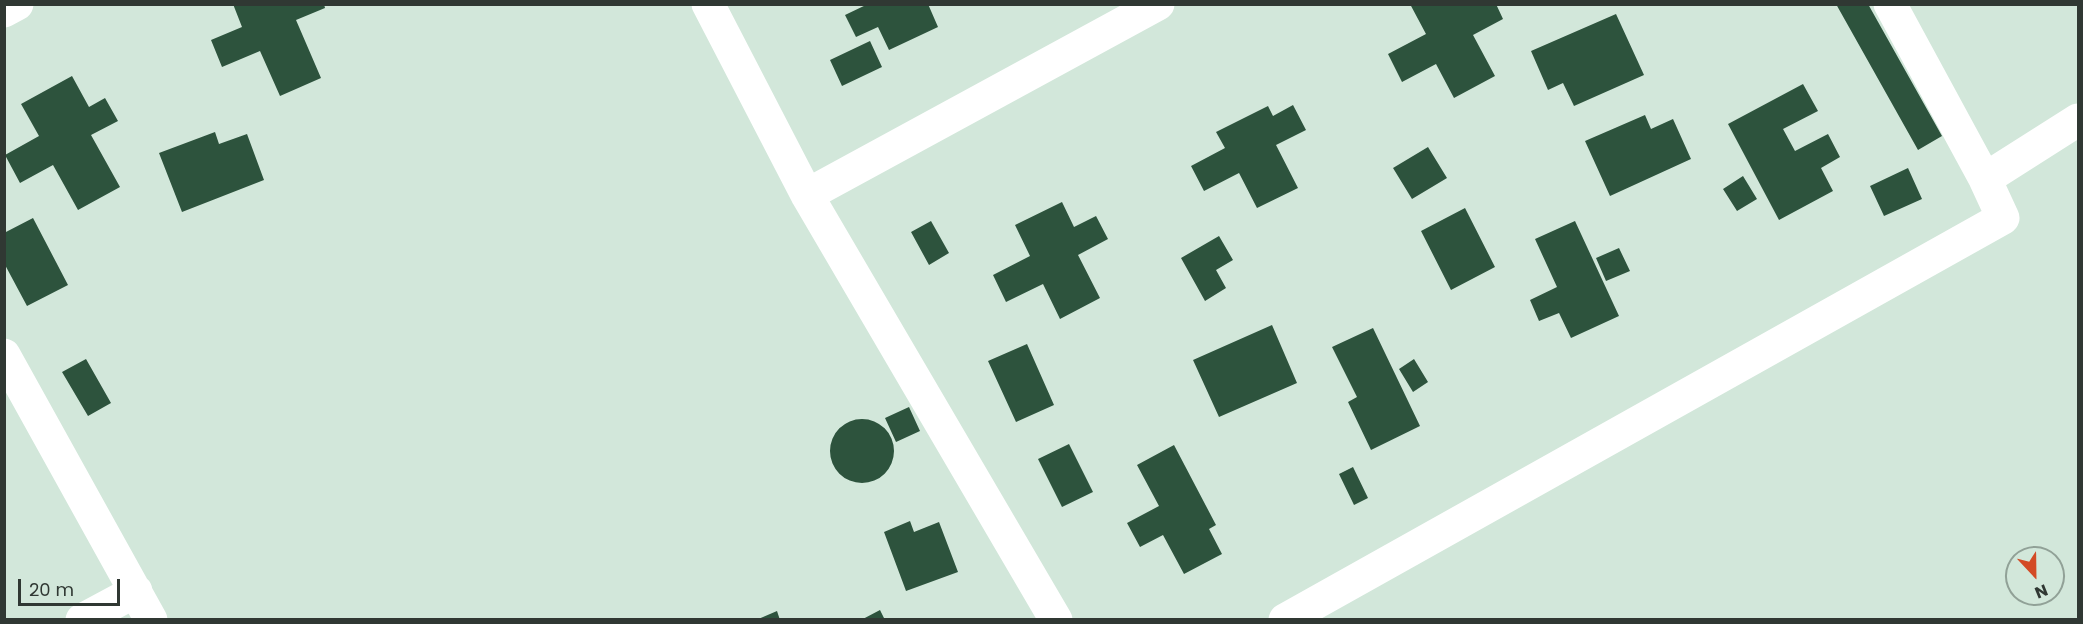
<!DOCTYPE html>
<html>
<head>
<meta charset="utf-8">
<style>
	body { margin:0 }
	#map { position:relative; width:2083px; height:624px; overflow:hidden; background:#d2e7da; font-family:Poppins,sans-serif }
	canvas { display:block }
	.frame { position:absolute; inset:0; border:6px solid #303833; pointer-events:none }
	.north { position:absolute; left:2005px; top:546px; width:60px; height:60px; box-sizing:border-box; background:#d2e7da; border:2px solid #91a197; border-radius:50%; rotate:158deg; font-size:16px; font-weight:700; line-height:24px; text-align:center; color:#303833 }
	.north::after { content:''; display:block; margin:auto; width:21px; height:27px; background:#d34a25; clip-path:polygon(50% 0,100% 100%,50% 72%,0 100%) }
	.scale { position:absolute; left:18px; top:579px; width:102px; height:27px; box-sizing:border-box; border:3px solid #303833; border-top:0; padding-left:8px; font-size:18px; line-height:21px; white-space:nowrap; color:#303833; -webkit-text-stroke:4px #d2e7da; paint-order:stroke }
</style>
</head>
<body>
<div id="map">
<canvas width="2083" height="624"></canvas>
<div class="frame"></div>
<div class="north">N</div>
<div class="scale">20 m</div>
</div>
<script>
const g = document.querySelector('canvas').getContext('2d');
g.lineJoin = 'round';
function fill(path, color) { g.fillStyle = color; g.fill(path, 'evenodd'); }
function strokePath(path, color, width, dash) { g.strokeStyle = color; g.lineWidth = width; g.lineCap = dash ? 'butt' : 'round'; g.setLineDash(dash || []); g.stroke(path); }
const building = new Path2D(`
	M233 4H324L325 8 296 20 321 78 280 96 260 51 222 67 211 40 242 27Z
	M868 4H928L938 27 889 50 878 27 856 37 845 15Z
	M1410 4H1496L1503 19 1473 35 1495 76 1454 98 1436 64 1402 82 1388 54 1426 34Z
	M1836 4H1868L1942 136 1918 150Z
	M1616 14 1644 75 1574 106 1563 83 1548 90 1531 51Z
	M870 41 882 67 842 86 830 60Z
	M72 76 89 107 105 98 118 121 91 135 120 187 78 210 53 165 20 183 5 155 39 136 21 104Z
	M1803 84 1818 111 1783 129 1795 151 1828 134 1840 157 1821 168 1833 191 1779 220 1728 124Z
	M1293 105 1306 130 1276 145 1298 188 1257 208 1239 173 1204 191 1191 166 1225 148 1216 132 1268 106 1273 116Z
	M1645 115 1651 129 1673 119 1691 159 1610 196 1585 141Z
	M215 132 219 144 247 134 264 180 182 212 159 153Z
	M1428 147 1447 178 1412 199 1393 168Z
	M1908 168 1922 199 1884 216 1870 186Z
	M1743 176 1757 199 1737 211 1723 189Z
	M1062 202 1074 227 1096 216 1108 239 1078 255 1100 298 1060 319 1043 284 1006 302 993 275 1030 256 1015 225Z
	M1465 208 1495 267 1451 290 1421 231Z
	M33 218 68 285 27 306 4 263V233Z
	M931 221 949 253 929 265 911 232Z
	M1575 221 1619 316 1571 338 1559 313 1539 321 1530 300 1557 287 1535 239Z
	M1219 236 1233 260 1216 270 1226 288 1205 301 1181 258Z
	M1619 248 1630 271 1606 281 1596 258Z
	M1272 325 1297 383 1219 417 1193 360Z
	M1373 328 1420 426 1371 450 1348 402 1357 397 1332 347Z
	M1027 344 1054 405 1016 422 988 361Z
	M86 359 111 403 88 416 62 372Z
	M1414 359 1428 382 1413 392 1399 369Z
	M909 407 920 431 896 442 885 418Z
	M830 451a32 32 0 1 1 64 0a32 32 0 1 1-64 0Z
	M1069 444 1093 492 1062 507 1038 459Z
	M1174 445 1216 525 1209 529 1222 554 1184 574 1163 535 1140 547 1127 523 1159 506 1137 465Z
	M1353 467 1368 498 1354 505 1339 474Z
	M910 521 914 532 939 522 958 572 906 591 884 532Z
	M880 610 885 620H861Z
	M777 611 780 620H756Z`);
const street = new Path2D(`
	M708 4 807 195 1056 620
	M4 11 17 4
	M1985 179 2078 120
	M807 195 1158 4
	M4 355 151 620
	M82 620 136 591
	M1285 620 2003 218 1985 179 1890 4`);
fill(building, '#2d533d');
strokePath(street, '#fff', 33);
</script>
</body>
</html>
